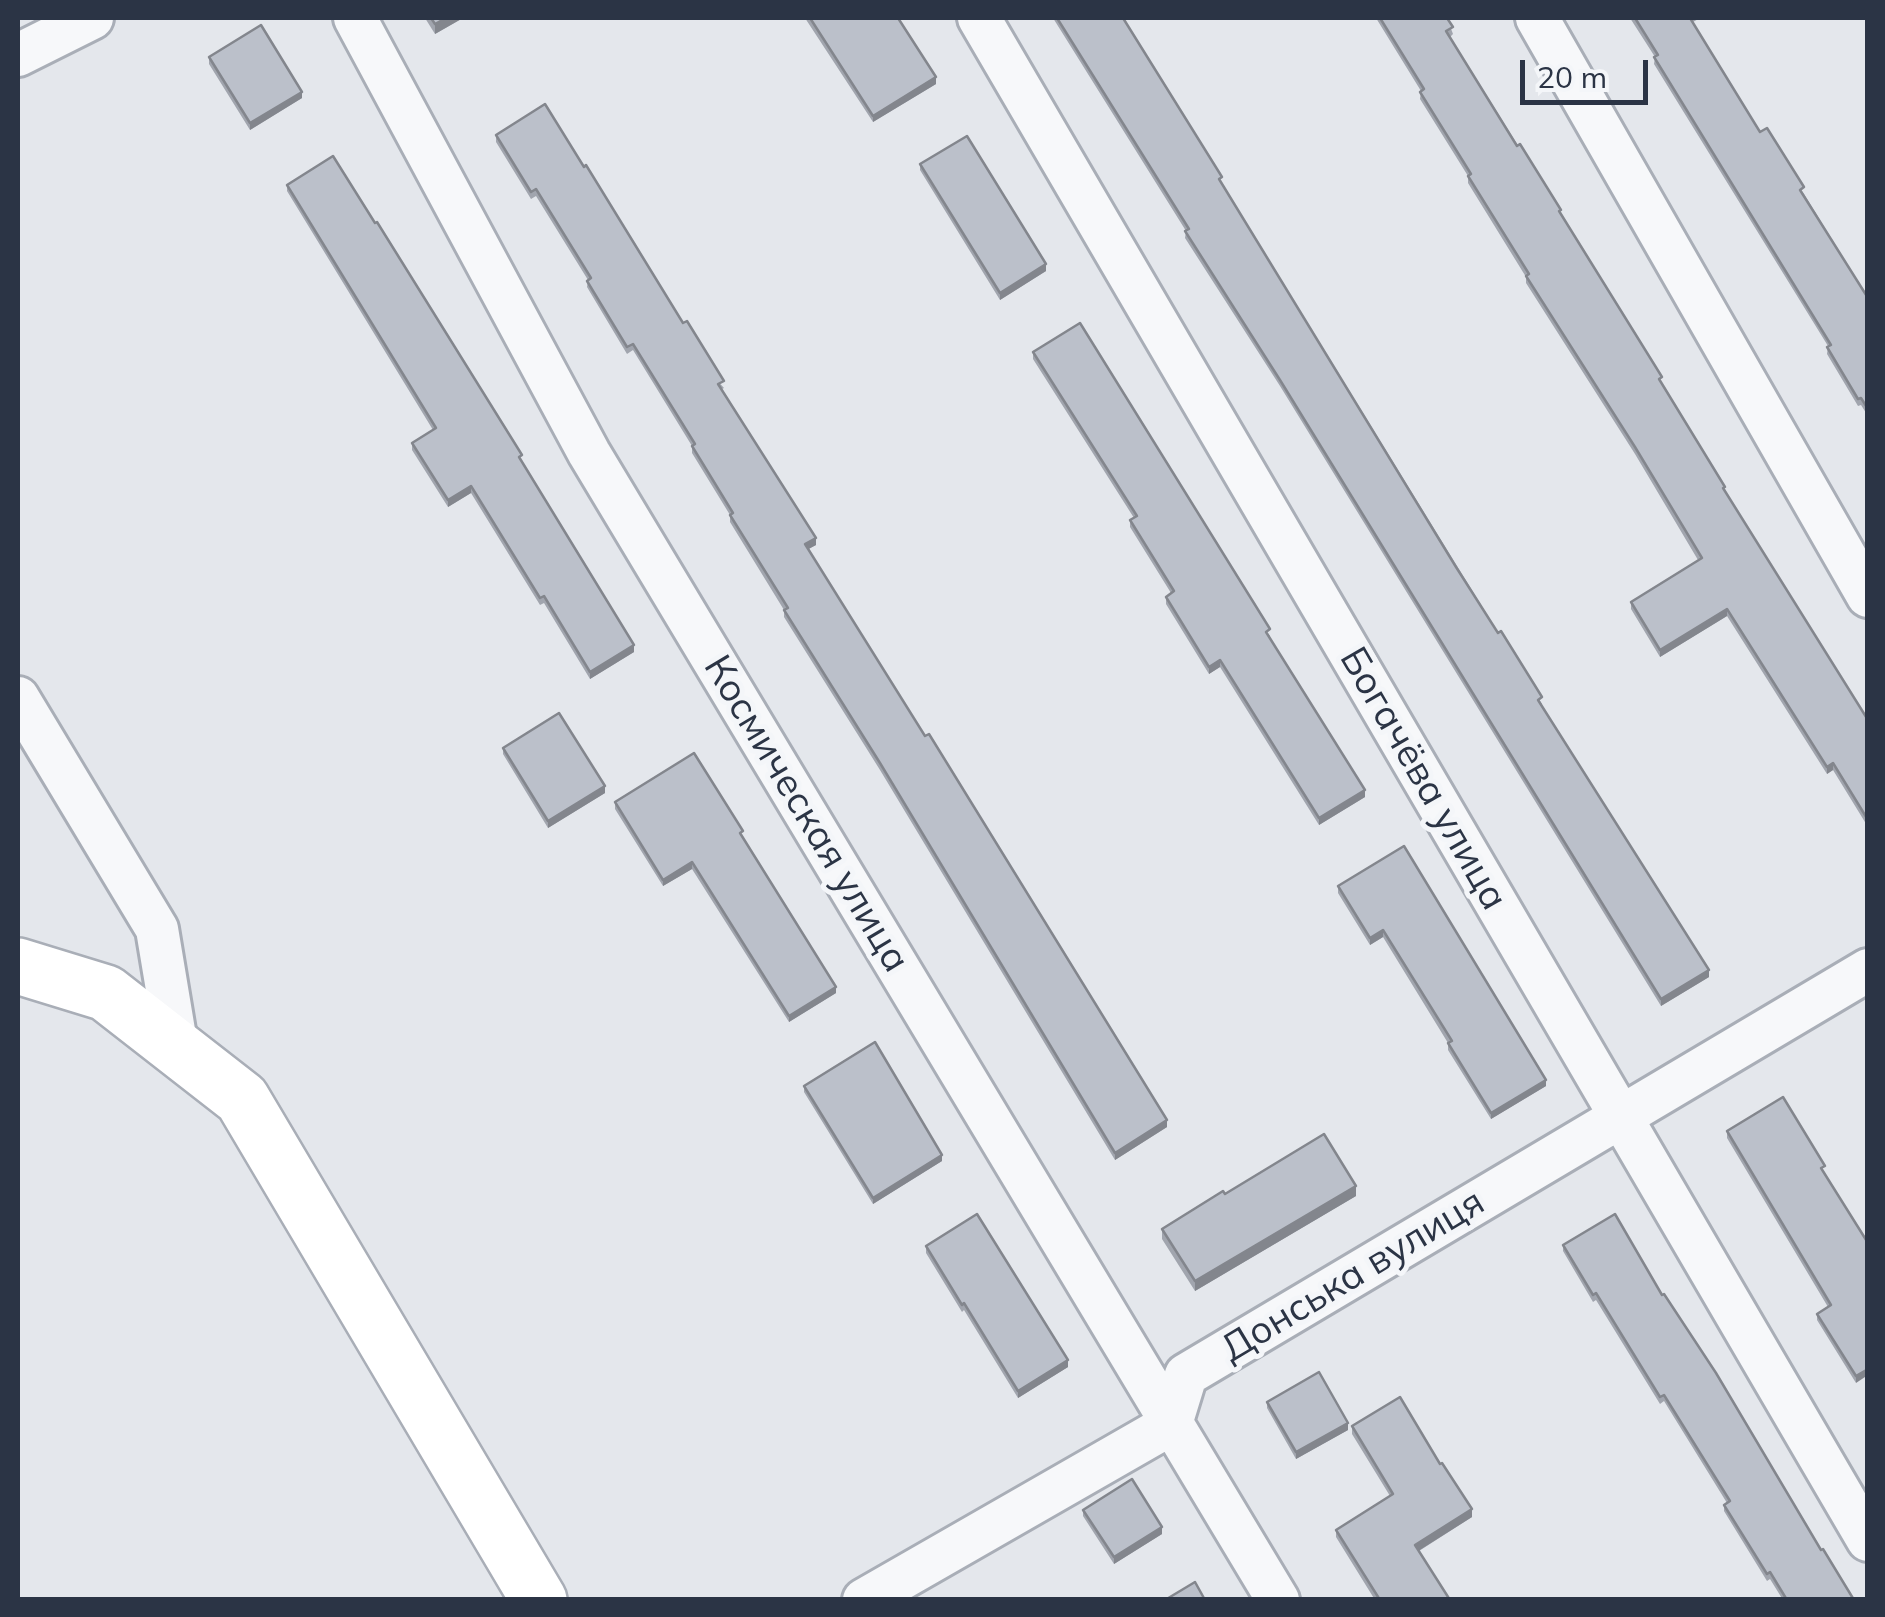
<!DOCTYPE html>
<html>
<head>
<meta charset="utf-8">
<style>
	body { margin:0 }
	#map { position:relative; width:1885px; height:1617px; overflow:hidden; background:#e4e7ec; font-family:Mulish,sans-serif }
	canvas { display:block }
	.frame { position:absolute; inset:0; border:20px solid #2b3445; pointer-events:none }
	.scale { position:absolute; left:1520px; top:60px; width:128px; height:45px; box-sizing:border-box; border:5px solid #2b3445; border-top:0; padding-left:12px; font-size:30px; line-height:35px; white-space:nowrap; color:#2b3445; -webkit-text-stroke:8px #f4f6f9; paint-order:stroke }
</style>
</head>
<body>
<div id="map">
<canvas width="1885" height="1617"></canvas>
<div class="frame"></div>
<div class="scale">20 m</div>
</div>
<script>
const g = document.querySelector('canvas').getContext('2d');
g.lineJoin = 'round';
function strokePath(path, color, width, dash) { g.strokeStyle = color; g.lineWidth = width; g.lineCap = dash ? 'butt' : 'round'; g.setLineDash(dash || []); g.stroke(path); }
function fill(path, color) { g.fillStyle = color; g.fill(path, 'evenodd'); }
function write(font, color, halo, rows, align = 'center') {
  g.font = font + ' Mulish,sans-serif'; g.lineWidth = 10; g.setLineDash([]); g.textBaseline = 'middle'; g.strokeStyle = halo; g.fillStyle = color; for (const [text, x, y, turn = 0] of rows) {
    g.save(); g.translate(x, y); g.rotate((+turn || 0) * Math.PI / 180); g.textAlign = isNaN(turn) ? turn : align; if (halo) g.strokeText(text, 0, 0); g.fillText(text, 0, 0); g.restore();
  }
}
const street = new Path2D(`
	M355 18 589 453 1278 1600
	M979 18 1868 1540
	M1537 18 1868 596
	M18 55 92 18
	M18 698 157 929 177 1049
	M864 1600 1171 1424 1186 1375 1868 970`);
const secondary = new Path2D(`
	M18 966 106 993 242 1099 539 1600`);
const wall = new Path2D(`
	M425 18H463L435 34Z
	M805 18H898L936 84 873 122Z
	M1053 18H1123L1222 184 1542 704 1541 705 1709 977 1661 1006 1280 386 1185 238 1186 231Z
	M1376 18H1447L1453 34 1450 37 1561 214 1725 491 1868 720V827L1833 770 1827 774 1727 616 1660 657 1631 609V602L1698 560 1635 454 1526 283V277L1468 183V176L1420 99 1421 91Z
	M1630 18H1700L1693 22 1760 132 1804 194 1868 298V416L1861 405 1858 406 1827 354 1828 346 1654 64 1655 57Z
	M209 57 302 98 250 130 209 64Z
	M496 135 724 388 722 389 816 545 808 549 1167 1127 1115 1160 880 770 784 617V610L730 522V515L692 453V446L633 350 627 354 587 287 588 280 536 196 531 199 496 142Z
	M920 164 1046 271 1000 300 920 170Z
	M287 185 522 462 634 652 590 679 544 603 540 605 471 493 448 507 412 450V443L433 430 287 191Z
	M1033 352 1270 636 1269 637 1365 797 1319 825 1220 667 1209 674 1166 604V597L1171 593 1130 527V520L1134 518 1033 359Z
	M503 748 605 793 548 828 503 754Z
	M615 802 743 837 836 993 789 1022 692 869 663 886 615 809Z
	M1338 886 1546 1086 1491 1119 1448 1050V1043L1383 937 1370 945 1338 893Z
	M804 1086 942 1161 873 1204 804 1092Z
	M1727 1131 1824 1173 1868 1243 1856 1383 1817 1320V1314L1828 1307 1727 1138Z
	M1225 1194 1356 1196 1195 1291 1162 1239V1229Z
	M1563 1245 1662 1295 1821 1550 1854 1600H1783L1770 1579 1767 1581 1724 1511V1505L1727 1503 1664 1401 1660 1404 1596 1300 1593 1302 1563 1251Z
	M926 1246 1068 1367 1018 1398 964 1310 962 1312 926 1253Z
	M1267 1402 1348 1430 1296 1459 1267 1408Z
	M1352 1426 1472 1517 1419 1551 1450 1600H1375L1336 1537V1530L1390 1496 1352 1434Z
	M1083 1510 1162 1534 1114 1564 1083 1516Z`);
const shadedWall = new Path2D(`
	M446 18H463L435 34V24Z
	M936 77V84L873 122V116Z
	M302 92V98L250 130V123Z
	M1046 264V271L1000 300V293Z
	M471 486V493L448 507V500Z
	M816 538V545L805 551V544Z
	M1727 609V616L1660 657V650Z
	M634 645V652L590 679V672Z
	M1220 660V667L1209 674V667Z
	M1833 763V770L1827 774V767Z
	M605 786V793L548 828V821Z
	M1365 790V797L1319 825V818Z
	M692 862V869L663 886V880Z
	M1383 930V937L1370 945V938Z
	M1709 970V977L1661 1006V999Z
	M836 987V993L789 1022V1016Z
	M1546 1080V1086L1491 1119V1113Z
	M1167 1120V1127L1115 1160V1153Z
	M942 1155V1161L873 1204V1198Z
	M1356 1186V1196L1195 1291V1281Z
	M1068 1360V1367L1018 1398V1391Z
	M1868 1369V1375L1856 1383V1376Z
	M1348 1423V1430L1296 1459V1452Z
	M1472 1509V1517L1415 1553V1545Z
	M1162 1527V1534L1114 1564V1557Z`);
const building = new Path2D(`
	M431 18H446L435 24Z
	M810 18H898L936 77 873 116Z
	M1057 18H1123L1222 177 1219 179 1456 567 1498 633 1501 631 1542 697 1538 700 1709 970 1661 999 1280 380 1185 231 1189 229Z
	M1380 18H1447L1453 27 1446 31 1517 146 1520 144 1561 210 1559 211 1662 377 1659 379 1725 487 1723 488 1868 720V820L1833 763 1827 767 1727 609 1660 650 1631 602 1702 558 1635 447 1526 276 1529 274 1468 176 1471 174 1420 92 1424 89Z
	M1635 18H1690L1760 132 1767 128 1804 187 1800 190 1868 298V409L1861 398 1858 399 1827 347 1831 345 1654 57 1658 55Z
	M261 25 302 92 250 123 209 57Z
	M545 104 584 167 586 165 683 323 687 321 724 381 718 384 816 538 805 544 925 736 929 734 1167 1120 1115 1153 880 763 784 610 788 608 730 515 733 513 692 446 695 444 633 344 627 347 587 281 591 278 536 189 531 192 496 135Z
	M967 136 1046 264 1000 293 920 164Z
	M333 156 375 223 377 222 522 455 519 457 634 645 590 672 544 596 540 598 471 486 448 500 412 443 436 428 287 185Z
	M1080 323 1270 629 1266 632 1365 790 1319 818 1220 660 1209 667 1166 597 1174 591 1130 520 1137 516 1033 352Z
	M559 713 605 786 548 821 503 748Z
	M694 753 743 831 740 833 836 987 789 1016 692 862 663 880 615 802Z
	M1404 846 1546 1080 1491 1113 1448 1043 1452 1041 1383 930 1370 938 1338 886Z
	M875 1042 942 1155 873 1198 804 1086Z
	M1783 1097 1825 1166 1821 1168 1868 1243V1369L1856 1376 1817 1314 1831 1305 1727 1131Z
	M1324 1134 1356 1186 1195 1281 1162 1229 1223 1191 1225 1194Z
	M977 1214 1068 1360 1018 1391 964 1303 962 1305 926 1246Z
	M1615 1214 1662 1295 1664 1294 1716 1373 1821 1550 1823 1549 1854 1600H1787L1770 1572 1767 1574 1724 1505 1730 1501 1664 1395 1660 1397 1596 1293 1593 1295 1563 1245Z
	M1319 1372 1348 1423 1296 1452 1267 1402Z
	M1400 1397 1440 1464 1442 1463 1472 1509 1415 1545 1450 1600H1380L1336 1530 1393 1494 1352 1426Z
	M1132 1479 1162 1527 1114 1557 1083 1510Z
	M1195 1582 1205 1600H1165Z`);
const streetNames = [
	["Богачёва улица",1423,779,60],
	["Космическая улица",806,814,59],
	["Донська вулиця",1353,1276,-31]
];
strokePath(street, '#a9aeb7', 48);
strokePath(secondary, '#a9aeb7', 60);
strokePath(street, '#f7f8fa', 42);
strokePath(secondary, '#fff', 55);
fill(wall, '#a1a5ae');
fill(shadedWall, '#83868d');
fill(building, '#bbc0ca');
strokePath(building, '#83868d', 2.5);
write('38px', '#2b3445', '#f4f6f9', streetNames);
</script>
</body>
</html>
